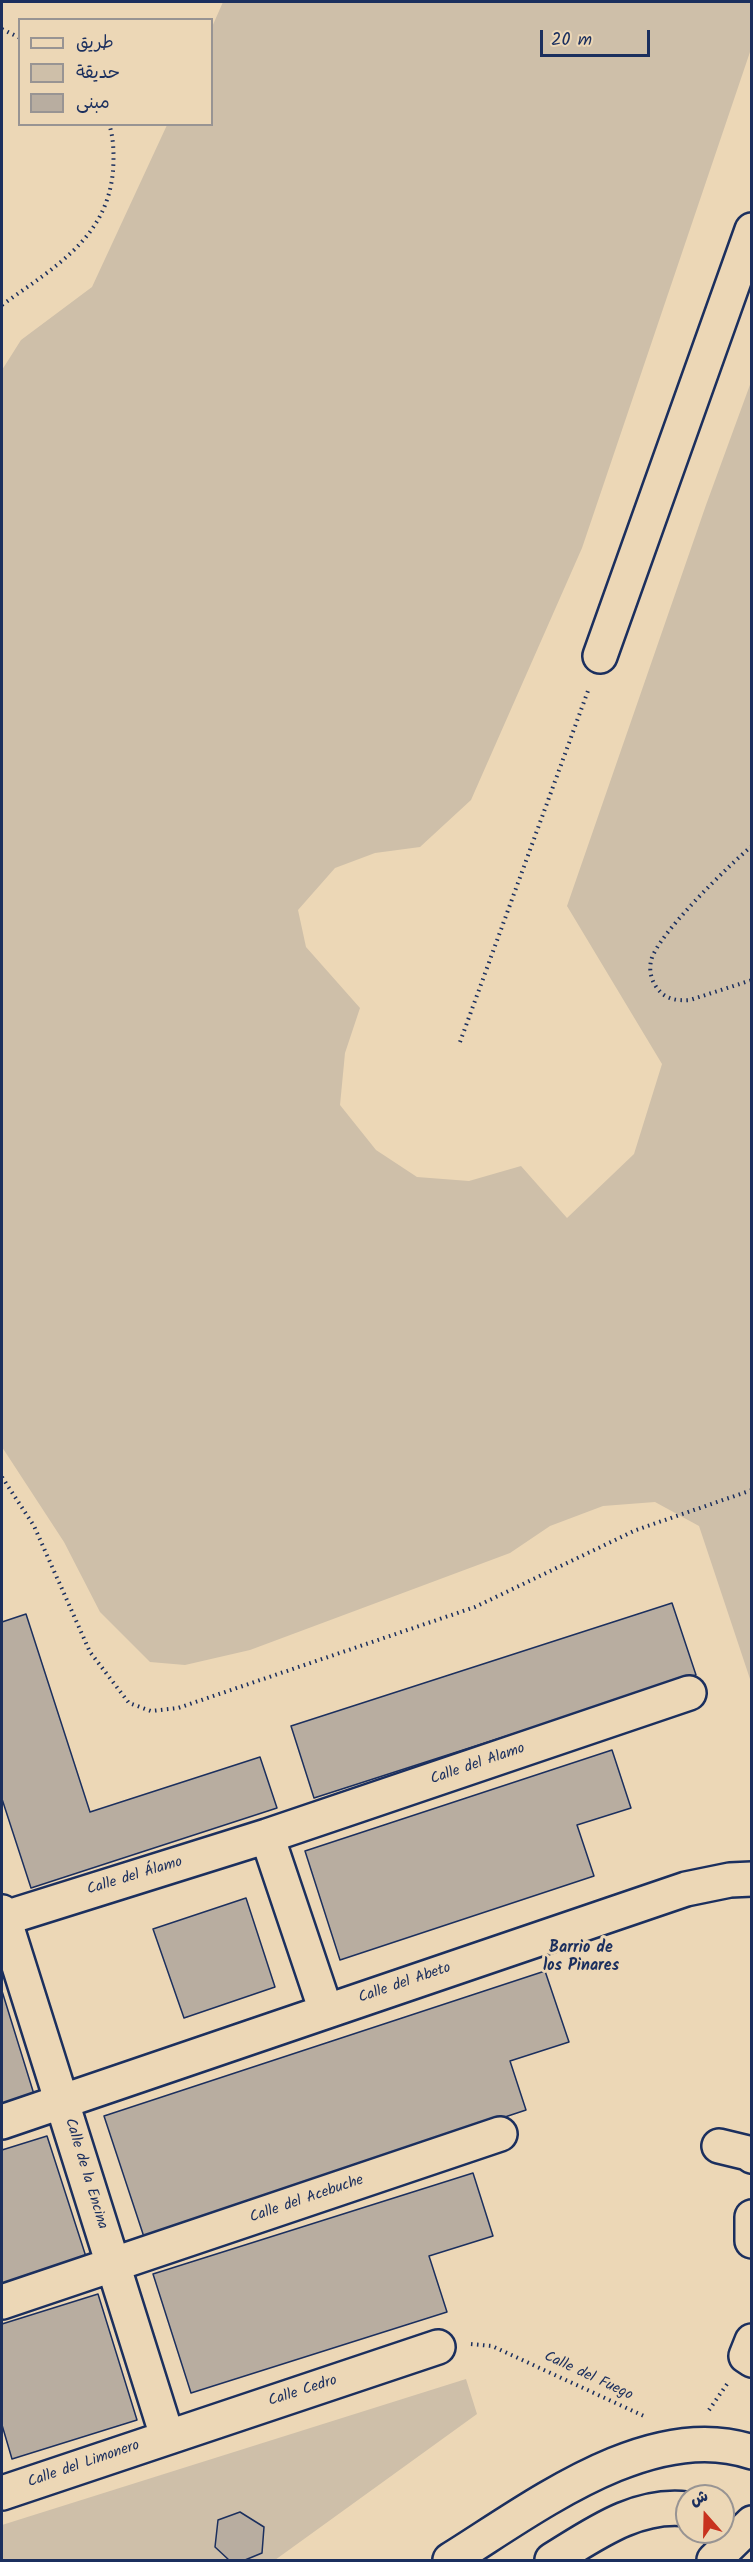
<!DOCTYPE html>
<html>
<head>
<meta charset="utf-8">
<style>
	body { margin:0 }
	#map { position:relative; width:753px; height:2562px; overflow:hidden; background:#ecd7b6; font-family:Kalam,"Playpen Sans Arabic",sans-serif }
	canvas { display:block }
	.frame { position:absolute; inset:0; border:3px solid #1b2f5e; pointer-events:none }
	.legend { position:absolute; left:18px; top:18px; width:195px; height:108px; box-sizing:border-box; background:#ecd7b6; border:2px solid #989493; margin:0; padding:8px 10px; list-style:none; font-size:18px; color:#1b2f5e }
	.legend li { display:flex; align-items:center; gap:12px; height:30px }
	.legend b { width:30px; border:2px solid #989493 }
	.north { position:absolute; left:675px; top:2484px; width:60px; height:60px; box-sizing:border-box; background:#ecd7b6; border:2px solid #989493; border-radius:50%; rotate:340deg; font-size:16px; font-weight:700; line-height:24px; text-align:center; color:#1b2f5e }
	.north::after { content:''; display:block; margin:auto; width:21px; height:27px; background:#c8321e; clip-path:polygon(50% 0,100% 100%,50% 72%,0 100%) }
	.scale { position:absolute; left:540px; top:30px; width:110px; height:27px; box-sizing:border-box; border:3px solid #1b2f5e; border-top:0; padding-left:8px; font-size:18px; line-height:21px; white-space:nowrap; color:#1b2f5e; -webkit-text-stroke:4px #ecd7b6; paint-order:stroke }
</style>
</head>
<body>
<div id="map">
<canvas width="753" height="2562"></canvas>
<div class="frame"></div>
<ul class="legend">
<li><b style="height:8px;background:#ecd7b6"></b>طريق</li>
<li><b style="height:16px;background:#cebfa9"></b>حديقة</li>
<li><b style="height:16px;background:#b8ada0"></b>مبنى</li>
</ul>
<div class="north">ش</div>
<div class="scale">20 m</div>
</div>
<script>
const g = document.querySelector('canvas').getContext('2d');
g.lineJoin = 'round';
function fill(path, color) { g.fillStyle = color; g.fill(path, 'evenodd'); }
function strokePath(path, color, width, dash) { g.strokeStyle = color; g.lineWidth = width; g.lineCap = dash ? 'butt' : 'round'; g.setLineDash(dash || []); g.stroke(path); }
function write(font, color, halo, rows, align = 'center') {
  g.font = font + ' Kalam,sans-serif'; g.lineWidth = 6; g.setLineDash([]); g.textBaseline = 'middle'; g.strokeStyle = halo; g.fillStyle = color; for (const [text, x, y, turn = 0] of rows) {
    g.save(); g.translate(x, y); g.rotate((+turn || 0) * Math.PI / 180); g.textAlign = isNaN(turn) ? turn : align; if (halo) g.strokeText(text, 0, 0); g.fillText(text, 0, 0); g.restore();
  }
}
const green = new Path2D(`
	M223 2H751V49L582 548 471 800 420 847 375 853 335 868 298 910 306 947 360 1008 345 1053 340 1105 376 1150 417 1177 469 1181 521 1166 567 1218 634 1154 662 1064 567 906 706 505 751 382V1682L699 1526 655 1502 603 1506 550 1526 510 1553 250 1650 185 1665 150 1662 100 1612 64 1542 2 1447V370L21 340 92 287 167 125 212 124V27Z
	M466 2379 477 2414 275 2560H2V2525Z`);
const building = new Path2D(`
	M672 1603 696 1675 314 1798 291 1726Z
	M26 1614 90 1812 260 1757 277 1808 31 1888 2 1799V1622Z
	M612 1750 631 1808 577 1825 594 1876 340 1960 305 1851Z
	M246 1898 275 1987 184 2018 153 1929Z
	M545 1971 569 2042 510 2061 526 2110 144 2237 104 2116Z
	M2 1991 37 2104 2 2115Z
	M47 2136 88 2263 2 2290V2150Z
	M473 2173 493 2236 429 2256 447 2312 191 2393 153 2274Z
	M98 2294 137 2420 12 2459 2 2425V2324Z
	M240 2512 264 2527 262 2553 245 2560H229L215 2547 218 2520Z`);
const path = new Path2D(`
	M2 29 20 38
	M2 305C53 268 107 239 113 171 114 157 114 138 109 124
	M752 846C730 864 656 936 651 961 649 970 651 980 657 988 665 999 676 1001 690 1000L752 980
	M460 1042 589 688
	M2 1477 34 1526 90 1652 129 1703 151 1711 178 1708 475 1607 636 1530 752 1490
	M471 2344 492 2346 646 2417
	M709 2410 727 2384`);
const minor = new Path2D(`
	M600 656 752 230
	M267 1836 326 2011
	M2 1912 167 2436
	M2 1919 267 1836 689 1693
	M2 2122 686 1889 730 1880 752 1879
	M719 2146 748 2153 752 2156
	M752 2217V2241
	M2 2302 500 2134
	M752 2341 746 2356 752 2360
	M2 2493 438 2347
	M450 2560C531 2510 650 2417 752 2452
	M552 2560C593 2535 636 2503 687 2509
	M714 2560 752 2523`);
const streetNames = [
	["Calle del Alamo",478,1765,-19],
	["Calle del Álamo",135,1877,-17],
	["Calle del Abeto",405,1984,-19],
	["Calle de la Encina",85,2174,73],
	["Calle del Acebuche",307,2200,-19],
	["Calle del Fuego",588,2377,25],
	["Calle Cedro",303,2392,-18],
	["Calle del Limonero",84,2465,-19]
];
const neighbourhoodNames = [
	["Barrio de",581,1949],
	["los Pinares",581,1967]
];
fill(green, '#cebfa9');
fill(building, '#b8ada0');
strokePath(building, '#1b2f5e', 1.5);
strokePath(minor, '#1b2f5e', 38);
strokePath(path, '#1b2f5e', 4, [1.5, 4.5]);
strokePath(minor, '#ecd7b6', 33);
write('15px', '#1b2f5e', '#ecd7b6', streetNames);
write('bold 16px', '#1b2f5e', '#ecd7b6', neighbourhoodNames);
</script>
</body>
</html>
